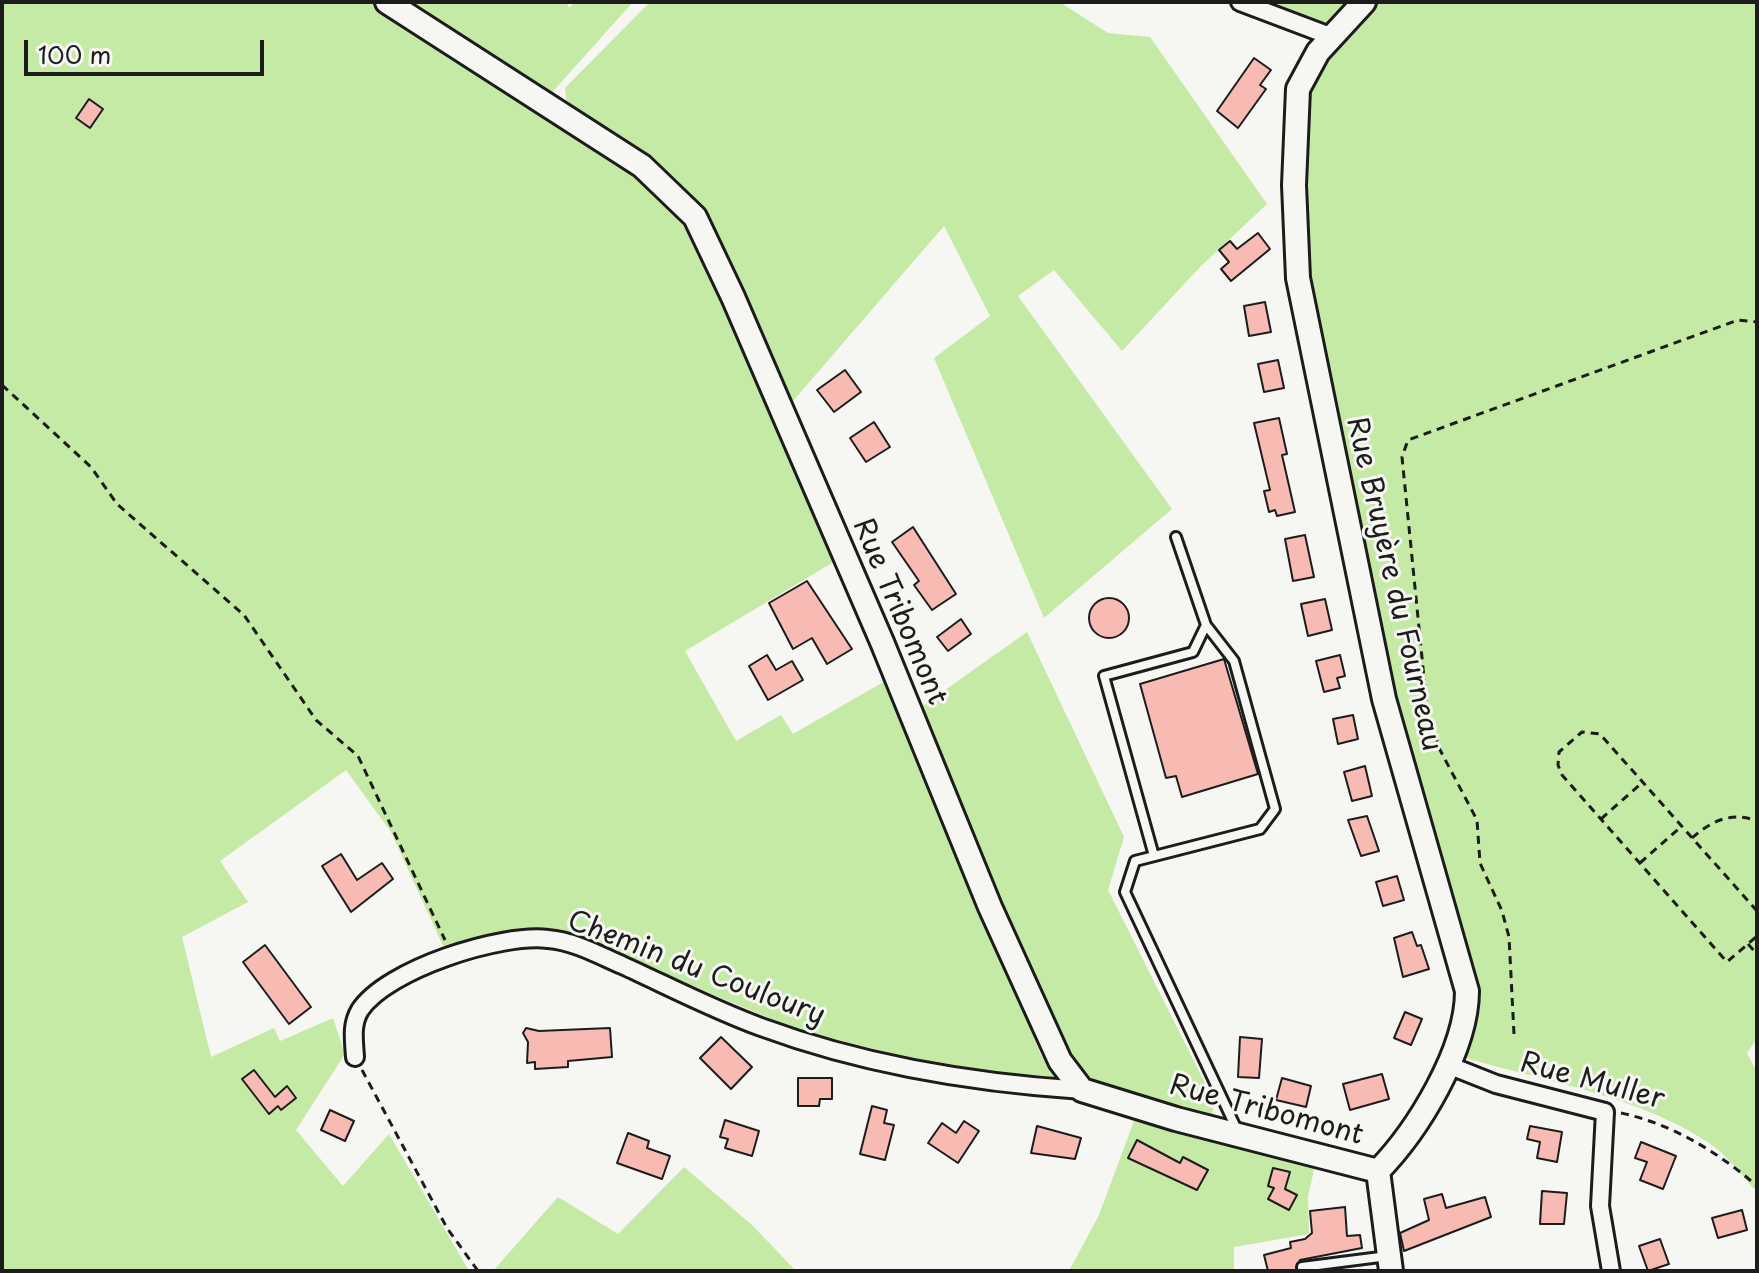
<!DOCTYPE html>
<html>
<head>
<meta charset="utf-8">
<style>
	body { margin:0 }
	#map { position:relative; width:1759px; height:1273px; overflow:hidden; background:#f6f6f2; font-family:"Playpen Sans",sans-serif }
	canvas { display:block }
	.frame { position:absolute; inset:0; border:4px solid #1c1c1c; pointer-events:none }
	.scale { position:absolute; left:24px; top:40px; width:240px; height:36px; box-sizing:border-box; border:4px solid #1c1c1c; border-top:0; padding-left:10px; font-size:24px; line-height:28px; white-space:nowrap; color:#1c1c1c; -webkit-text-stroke:6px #f6f6f2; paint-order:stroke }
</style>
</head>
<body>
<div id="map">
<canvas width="1759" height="1273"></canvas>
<div class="frame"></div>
<div class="scale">100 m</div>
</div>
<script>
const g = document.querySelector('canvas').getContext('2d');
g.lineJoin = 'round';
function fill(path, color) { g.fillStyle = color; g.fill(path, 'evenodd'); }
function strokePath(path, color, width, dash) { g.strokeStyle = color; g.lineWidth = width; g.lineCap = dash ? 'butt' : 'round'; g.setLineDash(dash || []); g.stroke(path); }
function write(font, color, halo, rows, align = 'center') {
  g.font = font + ' "Playpen Sans",sans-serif'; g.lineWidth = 6; g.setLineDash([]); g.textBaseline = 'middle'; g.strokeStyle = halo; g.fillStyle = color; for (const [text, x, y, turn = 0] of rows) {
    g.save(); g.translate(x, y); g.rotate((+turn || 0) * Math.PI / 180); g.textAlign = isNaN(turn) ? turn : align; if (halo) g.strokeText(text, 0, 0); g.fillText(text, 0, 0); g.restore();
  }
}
const green = new Path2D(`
	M2 2H567L569 8 575 2H633L548 97 647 176 696 236 837 560 685 651 736 741 781 715 793 734 887 680 1041 1055 1056 1074 1049 1082 936 1064 800 1031 600 947 530 932 443 946 391 832 346 770 220 861 248 902 182 937 211 1057 274 1028 280 1041 333 1018 345 1054 296 1130 343 1186 389 1134 469 1271H2Z
	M650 2H1066L1064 5 1108 33 1150 37 1267 204 1200 267 1122 351 1054 270 1018 296 1172 509 1044 618 934 358 990 316 944 226 787 408 715 231 672 179 567 106 565 88Z
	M1268 2H1354L1331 25Z
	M1375 2H1757V1038L1747 1053 1757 1072V1192C1742 1176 1727 1155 1709 1143 1637 1095 1545 1082 1463 1057L1475 1013 1473 971 1380 638 1323 369 1306 257 1304 121 1314 76 1326 54Z
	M1027 632 1124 837 1108 890 1214 1101 1212 1120 1109 1092 1066 1059 914 712Z
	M1134 1121 1315 1166 1308 1196 1309 1234 1234 1247V1271H1069L1099 1215Z
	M684 1167 752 1225 796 1271H493L558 1197 618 1234Z`);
const building = new Path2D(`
	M1254 58 1271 70 1260 85 1266 89 1238 128 1217 111Z
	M89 99 103 109 90 128 76 118Z
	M1258 233 1270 249 1231 281 1221 269 1229 262 1219 250 1230 241 1237 249Z
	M1265 302 1271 332 1249 336 1244 306Z
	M1278 360 1284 388 1264 392 1258 364Z
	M845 370 861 392 834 412 817 390Z
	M1279 418 1287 454 1282 455 1295 512 1277 516 1275 510 1269 512 1264 491 1270 490 1254 423Z
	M874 422 890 447 866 462 850 438Z
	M913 527 956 594 932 610 914 585 919 581 892 542Z
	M1305 535 1314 577 1293 581 1285 539Z
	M807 581 852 649 827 664 812 638 793 649 769 603Z
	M1089 618a20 20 0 1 1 40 0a20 20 0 1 1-40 0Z
	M1325 599 1332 630 1308 636 1301 604Z
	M961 619 971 634 948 651 937 637Z
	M767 655 776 670 792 661 803 680 768 700 749 666Z
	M1340 655 1345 676 1337 678 1340 688 1324 692 1316 661Z
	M1224 659 1258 774 1182 797 1176 776 1166 778 1140 684Z
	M1353 715 1358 739 1338 744 1333 719Z
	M1365 766 1372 796 1352 801 1344 772Z
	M1367 816 1379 851 1361 856 1348 820Z
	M341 854 357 880 382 863 393 879 351 912 322 866Z
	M1397 876 1404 900 1383 906 1376 882Z
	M1412 932 1417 946 1421 945 1429 969 1403 977 1394 938Z
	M265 945 311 1007 289 1024 243 962Z
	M1405 1012 1422 1019 1411 1045 1394 1038Z
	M526 1028 539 1031 610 1028 612 1057 568 1061V1067L535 1069V1062L527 1063 528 1042 523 1033Z
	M721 1037 752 1067 731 1089 700 1058Z
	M1240 1037 1262 1039 1259 1078 1238 1077Z
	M254 1070 275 1097 287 1086 296 1098 281 1110 278 1106 269 1114 242 1079Z
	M1382 1074 1389 1099 1350 1110 1343 1084Z
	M798 1078H832V1099H820L819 1106H798Z
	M1282 1078 1311 1086 1306 1107 1276 1100Z
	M872 1106 887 1110 884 1123 894 1125 885 1160 860 1154Z
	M330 1110 354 1121 345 1141 321 1130Z
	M725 1120 759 1131 752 1156 725 1148 728 1139 720 1137Z
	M964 1121 979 1131 958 1163 928 1143 942 1123 956 1133Z
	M1037 1126 1081 1138 1075 1159 1031 1153Z
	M1530 1126 1562 1132 1557 1162 1537 1158 1540 1142 1527 1139Z
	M628 1133 649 1141 647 1148 670 1156 662 1179 617 1163Z
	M1137 1140 1180 1163 1183 1157 1208 1170 1197 1190 1128 1158Z
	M1641 1142 1676 1156 1663 1189 1640 1180 1647 1162 1635 1158Z
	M1273 1168 1290 1172 1285 1189 1297 1195 1289 1210 1268 1199 1274 1188 1268 1186Z
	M1542 1191 1567 1193 1564 1224H1540Z
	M1442 1194 1446 1208 1485 1197 1491 1217 1404 1251 1400 1233 1429 1220 1424 1199Z
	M1345 1207 1347 1236 1360 1235 1362 1248 1300 1260 1295 1271H1268L1264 1255 1291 1248 1290 1242 1305 1239 1312 1233 1310 1211Z
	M1742 1210 1747 1230 1718 1238 1712 1218Z
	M1660 1239 1669 1264 1648 1271 1639 1246Z`);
const path = new Path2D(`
	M2 385 91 467 117 504 244 615 316 720 358 756 445 940
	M1601 819 1643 782
	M1692 838C1711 821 1732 811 1757 821
	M1640 863 1682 826
	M1757 911 1600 734 1582 732 1559 752 1558 765 1562 775 1727 962 1757 936
	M1748 944 1757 954
	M1514 1034 1509 937 1502 911 1480 863 1477 820 1439 748 1427 708 1402 457 1408 440 1738 320 1757 322
	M362 1070 447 1228 478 1271
	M1621 1113C1672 1124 1718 1152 1757 1186`);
const lane = new Path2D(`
	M1176 537 1206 625 1234 661 1275 809 1260 829 1135 861 1125 892 1238 1132
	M1154 856 1104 676 1193 652 1206 625
	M1302 1271V1267L1388 1256`);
const street = new Path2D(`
	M1240 2 1330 36
	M355 1057C354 1040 351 1025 360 1010 387 969 502 933 548 939 574 941 599 955 622 965 668 986 714 1010 761 1027 864 1065 974 1083 1082 1090
	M1448 1065 1496 1084 1605 1112 1600 1206 1611 1271`);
const secondary = new Path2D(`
	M387 2 642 166 695 217 733 297 882 642 990 907 1060 1061 1082 1090 1176 1119 1378 1171
	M1364 2 1318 52 1298 89 1294 185 1298 278 1384 699 1467 991C1467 1050 1418 1130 1378 1171
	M1378 1171 1391 1271`);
const streetNames = [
	["Rue Bruyère du Fourneau",1393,584,77],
	["Rue Tribomont",899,612,67],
	["Chemin du Couloury",696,969,21],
	["Rue Muller",1592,1082,15],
	["Rue Tribomont",1266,1111,15]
];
fill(green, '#c5eaa5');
fill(building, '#f7bbb4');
strokePath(building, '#1c1c1c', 2);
strokePath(lane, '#1c1c1c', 14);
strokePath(street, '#1c1c1c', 22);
strokePath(secondary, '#1c1c1c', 28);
strokePath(path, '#1c1c1c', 3, [8, 6]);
strokePath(lane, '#f6f6f2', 8);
strokePath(street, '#f6f6f2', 16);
strokePath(secondary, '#f6f6f2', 22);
write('28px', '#1c1c1c', '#f6f6f2', streetNames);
</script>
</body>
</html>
